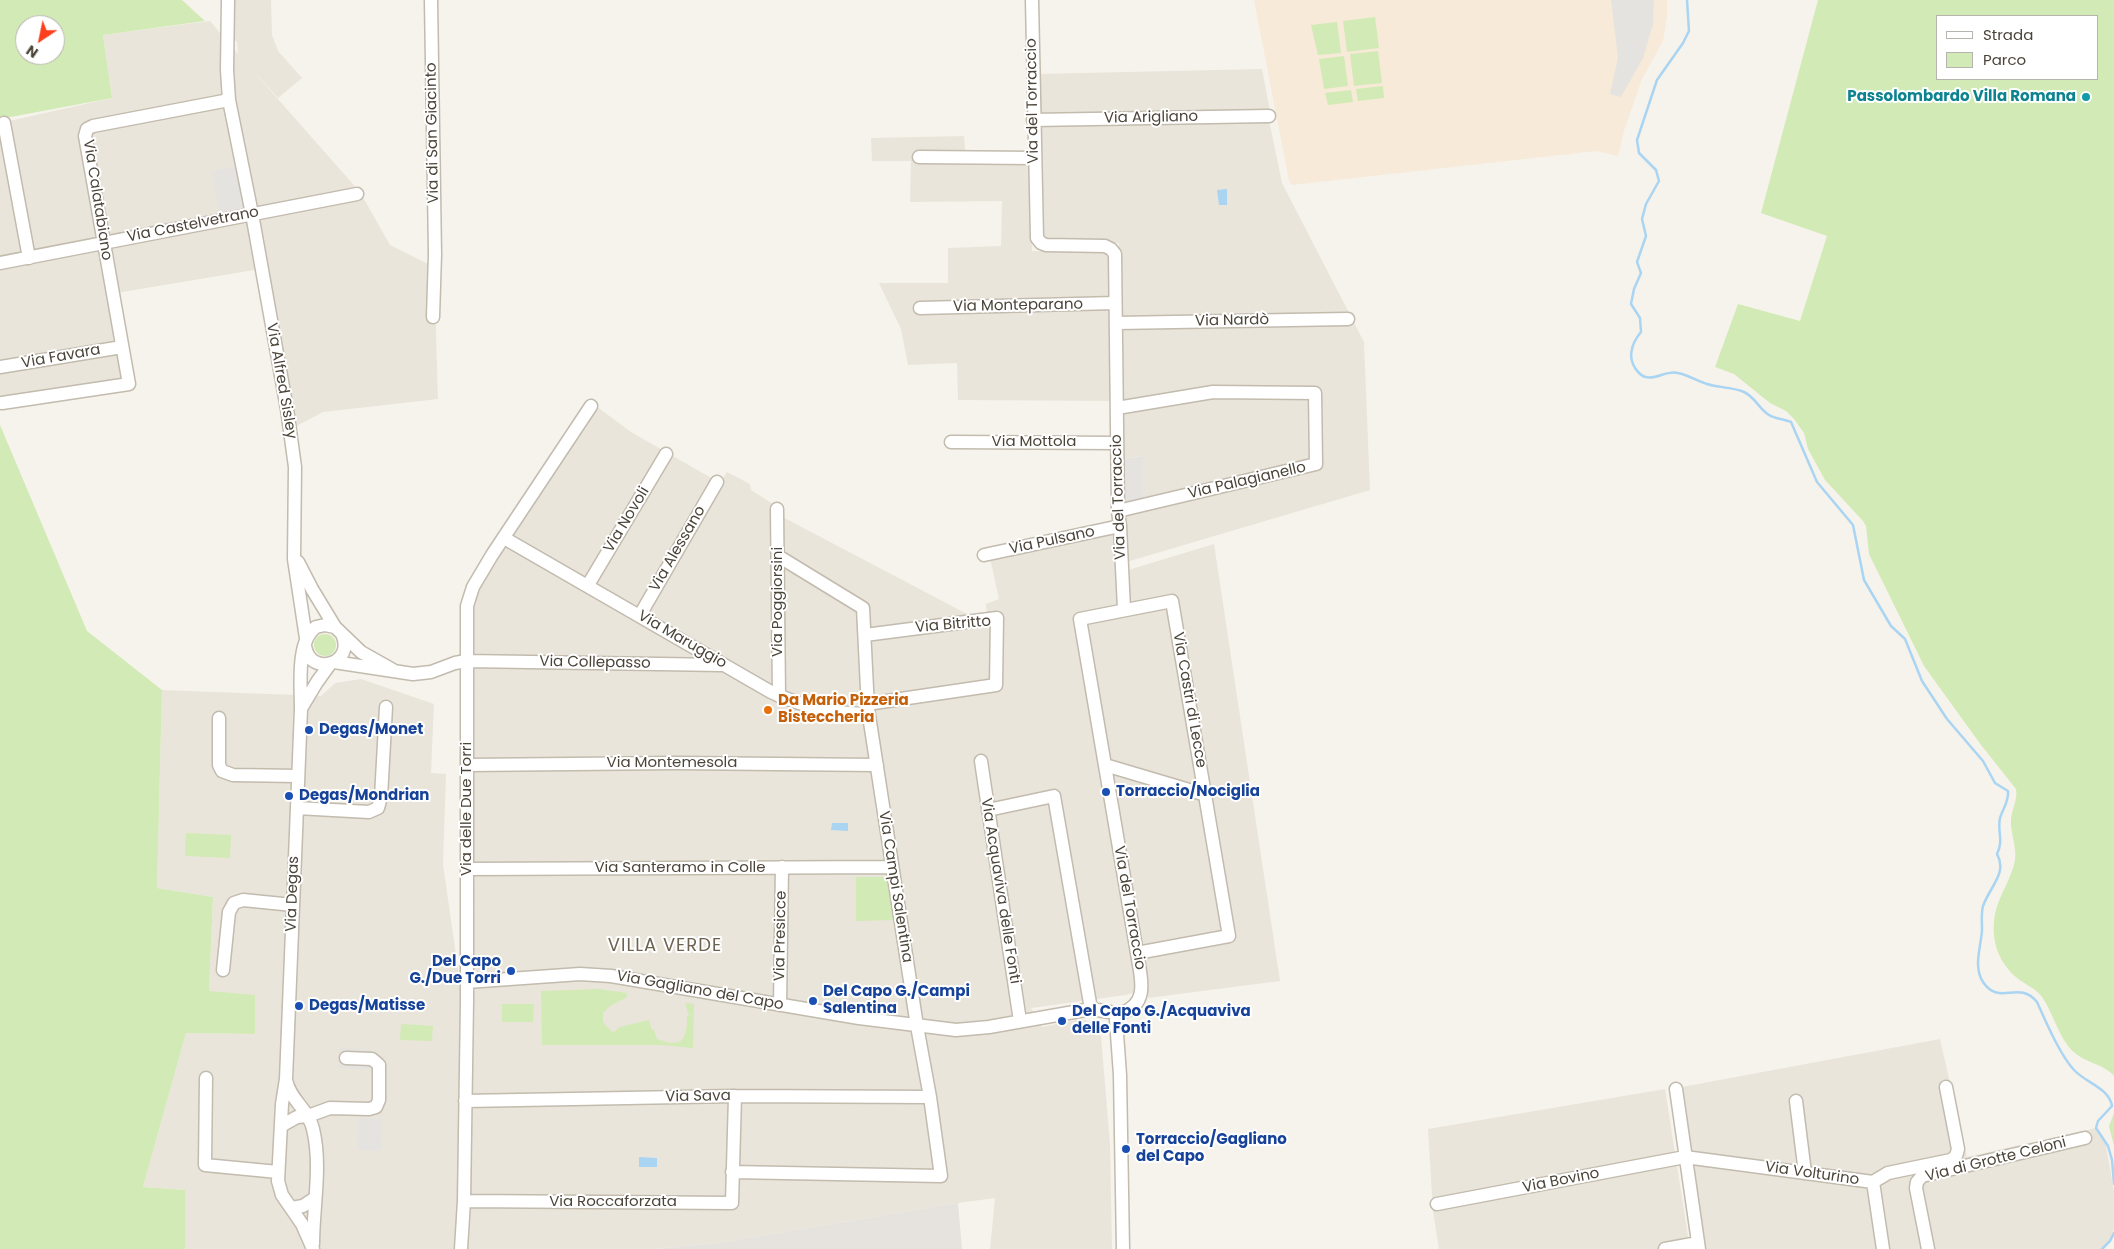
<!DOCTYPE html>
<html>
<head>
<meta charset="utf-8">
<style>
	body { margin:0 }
	#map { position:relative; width:2114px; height:1249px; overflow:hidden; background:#f6f3ec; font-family:Poppins,sans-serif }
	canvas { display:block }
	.legend { position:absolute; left:1936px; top:15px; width:162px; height:65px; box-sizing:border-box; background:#fff; border:1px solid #b7b4b0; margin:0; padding:6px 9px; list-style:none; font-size:15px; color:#4b4439 }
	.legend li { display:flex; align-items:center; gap:10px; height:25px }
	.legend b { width:25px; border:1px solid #b7b4b0 }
	.north { position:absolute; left:15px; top:15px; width:50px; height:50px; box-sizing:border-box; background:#fff; border:1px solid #b7b4b0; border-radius:50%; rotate:214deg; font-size:14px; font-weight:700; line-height:20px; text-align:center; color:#4b4439 }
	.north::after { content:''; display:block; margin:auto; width:18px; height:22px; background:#fc3f1d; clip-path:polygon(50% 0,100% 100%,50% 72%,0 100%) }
</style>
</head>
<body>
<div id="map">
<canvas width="2114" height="1249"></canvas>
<ul class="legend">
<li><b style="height:6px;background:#fff"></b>Strada</li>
<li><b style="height:14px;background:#d2eab5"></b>Parco</li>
</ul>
<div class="north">N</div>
</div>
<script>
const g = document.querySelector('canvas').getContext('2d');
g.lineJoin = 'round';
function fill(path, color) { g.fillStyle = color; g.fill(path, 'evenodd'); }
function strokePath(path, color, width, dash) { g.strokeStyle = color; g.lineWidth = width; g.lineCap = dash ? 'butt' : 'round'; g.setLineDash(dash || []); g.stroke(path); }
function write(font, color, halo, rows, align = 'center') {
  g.font = font + ' Poppins,sans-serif'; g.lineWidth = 4; g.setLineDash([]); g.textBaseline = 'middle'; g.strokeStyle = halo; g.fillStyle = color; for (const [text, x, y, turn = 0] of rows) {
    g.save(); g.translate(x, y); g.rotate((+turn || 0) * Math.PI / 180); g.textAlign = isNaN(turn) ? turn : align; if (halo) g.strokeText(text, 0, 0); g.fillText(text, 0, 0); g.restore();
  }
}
const residential = new Path2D(`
	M231 0H271L272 35 278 51 302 78 278 98 246 63 360 192 390 245 434 267 438 399 323 412 295 427 289 383 266 268 110 294 124 381 0 404V123L112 98 103 35 210 21 238 54 237 42 229 34Z
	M1262 69 1270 111 1037 115V74Z
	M1269 120 1282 183 1364 342 1370 490 1123 563 1121 516 1142 456 1122 459 1121 401 958 400 957 363 908 365 901 329 879 283H948V248L1001 246 1002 201 910 202 911 161H872L871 138 964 136 966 163 1031 161 1032 251 1107 252 1109 256V285H1119V243L1051 241 1045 239 1041 232 1038 123Z
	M596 406 631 432 720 483 727 472 750 484 751 490 773 504V512L988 625 986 604 999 599 990 558 1115 531V574L1214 544 1280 981 1148 998 1145 989 1126 995 1031 1008 1042 1027 1082 1019 1095 1025 1101 1036 1110 1144 1112 1249H990L995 1198 958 1203 726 1242 656 1249H468L471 1210V616L477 592Z
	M361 679 434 704 431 773 446 774 443 864 461 990 460 1161 456 1249H185V1190L143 1187 186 1033 255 1034 209 991 213 897 157 888 162 690 321 696 335 683Z
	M1940 1039 1967 1157 2096 1128 2105 1140 2114 1192V1229L2110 1241 2102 1249H1705L1682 1087Z
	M1665 1089 1690 1249H1439L1433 1211 1428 1129Z`);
const commercial = new Path2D(`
	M1254 0H1667V16L1663 41 1642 79 1624 131 1618 156 1596 151 1292 185 1289 181Z`);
const industrial = new Path2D(`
	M958 1203 962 1249H656L726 1242Z`);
const green = new Path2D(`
	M0 0H182L205 21 103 35 112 98 0 119ZM25 25H55V55H25Z
	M1818 0H2114V1076C2104 1064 2086 1063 2075 1053 2059 1040 2054 1014 2042 997 2037 990 2029 986 2021 981 1999 965 1990 941 1995 914 1999 895 2012 878 2015 860 2017 846 2010 833 2011 819 2012 808 2018 800 2016 789L1981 745 1924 666 1869 554 1866 526 1863 521 1825 480 1808 449 1804 433 1794 419 1786 411 1770 403 1734 374 1715 367 1738 304 1800 321 1827 236 1761 213ZM1938 16H2098V79H1938Z
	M1375 17 1379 48 1347 52 1343 21Z
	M1337 22 1341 53 1318 55 1311 25Z
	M1378 51 1382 83 1354 86 1350 54Z
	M1344 56 1348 86 1324 89 1319 59Z
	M1383 86 1384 98 1358 101 1356 89Z
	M1351 90 1353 102 1328 105 1325 93Z
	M0 425 87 631 162 690 157 888 213 897 209 991 255 995V1034L186 1033 143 1187 185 1190V1249H0Z
	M314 645a11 11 0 1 1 22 0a11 11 0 1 1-22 0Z
	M186 833 231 835 230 858 185 856Z
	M856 877H887L894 920 856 921Z
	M599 989 627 993V997L610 1006 603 1013V1022L612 1032 615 1031 620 1027 649 1020 652 1030H654L657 1039 670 1043 680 1042C687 1035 687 1026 687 1016H689L685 1003 694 1004 693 1048 662 1045H542L541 991Z
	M502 1004H534L533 1022H502Z
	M401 1024 433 1026 432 1041 400 1040Z
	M2114 1113V1146L2109 1126Z`);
const parking = new Path2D(`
	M1611 0H1654L1653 24 1643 58 1621 97 1610 94 1618 58Z
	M237 166 246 210 220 214 212 171Z
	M1143 456V501L1122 506V459Z
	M340 1048 371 1050 370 1070 339 1068Z
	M358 1118 382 1119 381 1151 357 1150Z`);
const water = new Path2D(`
	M1227 189V205H1219L1217 190Z
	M832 823H848V831L831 830Z
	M639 1157 657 1158V1167H639Z`);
const stream = new Path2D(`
	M1687 0 1689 31 1683 43 1657 80 1637 140 1639 153 1656 170 1659 181 1646 204 1642 219 1646 236 1637 262 1641 273 1634 289 1631 304 1640 318 1641 332C1631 344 1626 360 1639 373 1651 385 1665 369 1678 373 1688 375 1697 381 1707 384 1719 388 1733 387 1744 392 1755 397 1759 409 1769 415 1775 419 1784 419 1791 422L1817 482 1853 525 1864 580 1891 626 1905 639 1922 681 1947 719 1983 761 1995 783 2008 791C2009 802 2003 808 2000 818 1997 831 2004 840 1997 854 2008 873 1989 888 1983 906 1981 913 1982 922 1982 930 1981 947 1973 967 1983 982 2000 1007 2018 979 2037 1002 2046 1022 2060 1055 2074 1070 2086 1083 2109 1088 2112 1106L2098 1121 2096 1128 2108 1146 2112 1160 2114 1184
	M2102 1249 2110 1241 2114 1233`);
const minor = new Path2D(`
	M228 0 227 70 229 100 252 214 287 409 295 467 294 559 306 638
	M431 0 435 254 433 317
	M1032 0 1037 238 1041 243 1046 245 1105 246 1111 249 1115 254 1118 511 1120 526 1124 609
	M1033 120 1269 116
	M4 123 29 258
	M919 157 1034 158
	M0 263 357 194
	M920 308 1115 303
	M1116 323 1348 319
	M0 367 122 347
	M2 403 129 384 85 136 87 129 93 126 229 100
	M1117 408 1213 392 1315 393 1316 464 1118 511
	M951 442 1117 443
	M777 509 779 696
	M504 538 771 692C803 707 833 714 869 714
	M984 555 1120 526
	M298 562 312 589 335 627
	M588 585 666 454
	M640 615 717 482
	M865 635 997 618 996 685 867 704
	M305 646C310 678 356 664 342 634
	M334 662 413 674 431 672 455 663 466 661 722 665
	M302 707 317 682 330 664
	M219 718V765L222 771 233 775 298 776
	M981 761 1020 1021
	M467 765 676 763 877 765
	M1105 765 1206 795
	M297 808 369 812 378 808 381 797 386 707
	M988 810 1054 796 1091 1009
	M467 869 892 867
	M223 970 229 912 234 903 243 900 293 905
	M467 982 580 974 611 976 859 1018 956 1030 989 1027 1091 1009 1110 1012
	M780 1005 782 867
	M1121 1013C1151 1004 1140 975 1137 953L1080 619 1172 601 1229 936 1137 953
	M1116 1020 1120 1075 1123 1249
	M206 1078 205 1165 278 1172
	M286 1080C290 1100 309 1110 313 1129 322 1166 313 1207 313 1244
	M1676 1089 1699 1249
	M465 1101 735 1096 930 1097
	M1796 1101 1805 1173
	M281 1126 297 1117 308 1116 330 1108 369 1109 376 1107 379 1100V1065L372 1059 346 1058
	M732 1172 941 1176 930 1097 917 1026 868 709 863 608 778 556
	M1873 1182 1888 1173 1951 1160 1956 1156 1958 1149 1946 1087
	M464 1201 732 1203 735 1096
	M1437 1204 1685 1157 1873 1182 1883 1249
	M291 1208 303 1206 315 1198
	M313 1249 302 1224 282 1195 278 1181 282 1104 286 1079 301 709C301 687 296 641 316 627L325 625 335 627 361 652 393 670
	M461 1249 464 1201 467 1001V606L473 587 492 555 591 406
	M1665 1249 1698 1243
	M1928 1249 1916 1188 1917 1182 1922 1176 2085 1138`);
const markers = [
	[2086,97,5,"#0f9aa8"],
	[768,710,5,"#e8710a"],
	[309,730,5,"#1a4fb4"],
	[1106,792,5,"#1a4fb4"],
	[289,796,5,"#1a4fb4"],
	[511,971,5,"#1a4fb4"],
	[813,1001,5,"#1a4fb4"],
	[299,1006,5,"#1a4fb4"],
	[1062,1021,5,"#1a4fb4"],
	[1126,1149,5,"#1a4fb4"]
];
const cultureNames = [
	["Passolombardo Villa Romana",2076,97]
];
const streetNames = [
	["Via del Torraccio",1033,101,-91],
	["Via Arigliano",1151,118,-1],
	["Via di San Giacinto",433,133,-91],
	["Via Calatabiano",97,200,81],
	["Via Castelvetrano",193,225,-11],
	["Via Monteparano",1018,306,-1],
	["Via Nardò",1232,321,-1],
	["Via Favara",61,357,-10],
	["Via Alfred Sisley",281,381,80],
	["Via Mottola",1034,442],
	["Via Palagianello",1247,481,-13],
	["Via del Torraccio",1119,497,-92],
	["Via Novoli",627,520,-59],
	["Via Pulsano",1052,541,-12],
	["Via Alessano",678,549,-60],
	["Via Poggiorsini",778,602,-90],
	["Via Bitritto",953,625,-5],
	["Via Maruggio",682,640,30],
	["Via Collepasso",595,663,1],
	["Via Castri di Lecce",1189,700,80],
	["Via Montemesola",672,763],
	["Via delle Due Torri",467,809,-90],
	["Via Santeramo in Colle",680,868],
	["Via Campi Salentina",895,887,81],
	["Via Acquaviva delle Fonti",1000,891,81],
	["Via Degas",293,894,-88],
	["Via del Torraccio",1129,908,80],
	["Via Presicce",781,936,-89],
	["Via Gagliano del Capo",700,991,10],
	["Via Sava",698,1097,-1],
	["Via di Grotte Celoni",1996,1160,-14],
	["Via Volturino",1812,1174,8],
	["Via Bovino",1561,1181,-11],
	["Via Roccaforzata",613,1202]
];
const foodNames = [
	["Da Mario Pizzeria",778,701],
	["Bisteccheria",778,718]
];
const transitNames = [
	["Degas/Monet",319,730],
	["Torraccio/Nociglia",1116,792],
	["Degas/Mondrian",299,796],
	["Del Capo",501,962,"right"],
	["G./Due Torri",501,979,"right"],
	["Del Capo G./Campi",823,992],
	["Salentina",823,1009],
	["Degas/Matisse",309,1006],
	["Del Capo G./Acquaviva",1072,1012],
	["delle Fonti",1072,1029],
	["Torraccio/Gagliano",1136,1140],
	["del Capo",1136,1157]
];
const quarterNames = [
	["VILLA VERDE",665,946]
];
fill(residential, '#eae5da');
fill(commercial, '#f7ead8');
fill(industrial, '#e6e2dd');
fill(green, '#d2eab5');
fill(parking, '#e5e3e0');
fill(water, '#a9d4f2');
strokePath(stream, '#a9d4f2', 2.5);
strokePath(minor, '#c2bbae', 15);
strokePath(minor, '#fff', 12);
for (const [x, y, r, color] of markers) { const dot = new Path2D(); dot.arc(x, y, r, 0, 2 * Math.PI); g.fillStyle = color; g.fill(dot); strokePath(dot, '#fff', 2); }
write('bold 15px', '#0d838f', '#fff', cultureNames, 'right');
write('15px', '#4b4439', '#fff', streetNames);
write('bold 15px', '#c56008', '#fff', foodNames, 'left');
write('bold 15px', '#164399', '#fff', transitNames, 'left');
g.letterSpacing = '1px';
write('18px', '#6e6250', '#fff', quarterNames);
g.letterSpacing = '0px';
</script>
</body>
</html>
